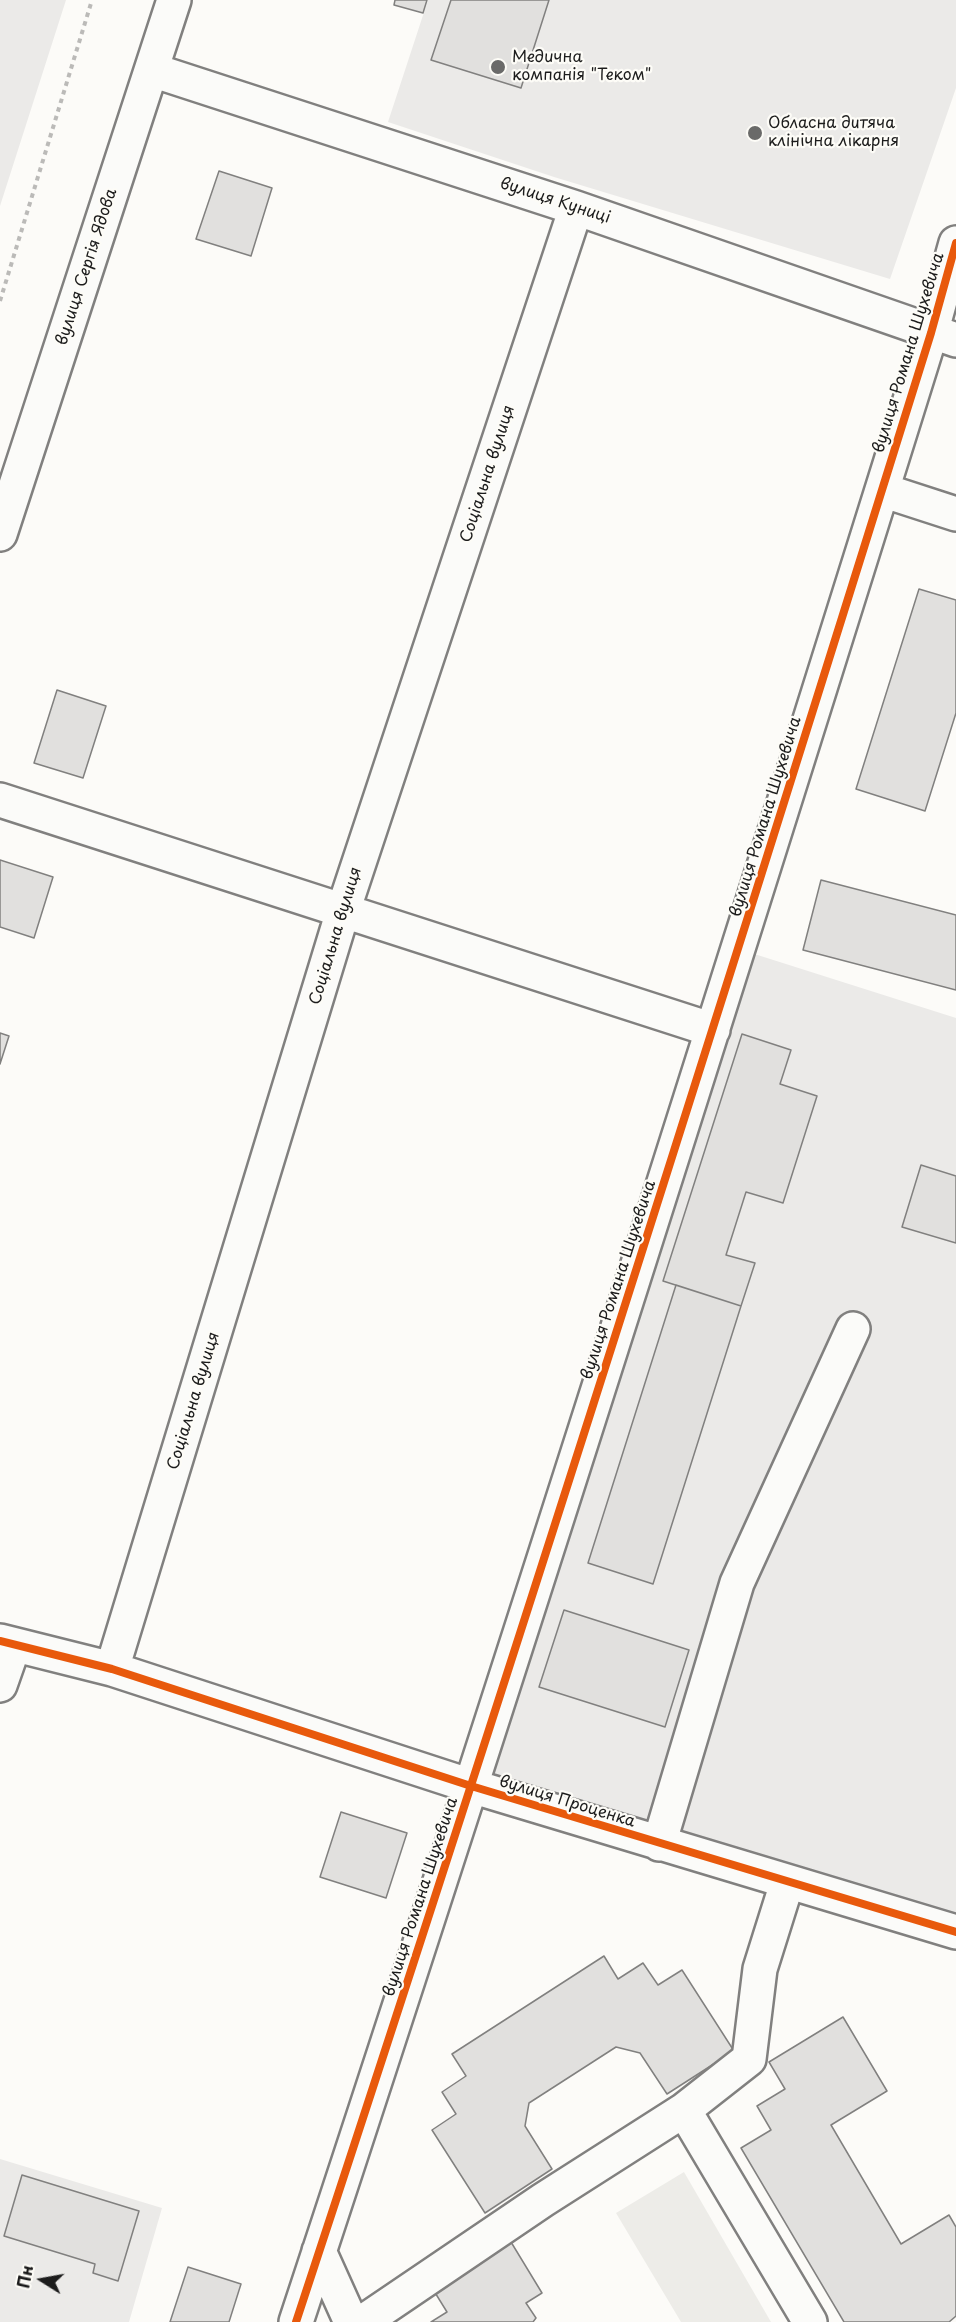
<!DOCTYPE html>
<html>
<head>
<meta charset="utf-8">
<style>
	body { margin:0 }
	#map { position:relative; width:956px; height:2322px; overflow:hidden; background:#fcfbf8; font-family:"Playpen Sans",sans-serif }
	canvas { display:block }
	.north { position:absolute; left:12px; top:2250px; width:60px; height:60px; -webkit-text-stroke:4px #fdfcf7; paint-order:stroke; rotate:281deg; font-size:16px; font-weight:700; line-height:24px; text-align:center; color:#1c1c1c }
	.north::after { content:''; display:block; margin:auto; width:21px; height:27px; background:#1c1c1c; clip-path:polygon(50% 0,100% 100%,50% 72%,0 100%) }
</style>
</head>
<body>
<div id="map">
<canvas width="956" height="2322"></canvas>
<div class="north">Пн</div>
</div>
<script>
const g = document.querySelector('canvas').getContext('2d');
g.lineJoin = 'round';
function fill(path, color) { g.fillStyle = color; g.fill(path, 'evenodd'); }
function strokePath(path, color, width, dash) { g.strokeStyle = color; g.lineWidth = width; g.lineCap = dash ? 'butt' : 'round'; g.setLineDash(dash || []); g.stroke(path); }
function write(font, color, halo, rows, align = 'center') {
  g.font = font + ' "Playpen Sans",sans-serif'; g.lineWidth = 4.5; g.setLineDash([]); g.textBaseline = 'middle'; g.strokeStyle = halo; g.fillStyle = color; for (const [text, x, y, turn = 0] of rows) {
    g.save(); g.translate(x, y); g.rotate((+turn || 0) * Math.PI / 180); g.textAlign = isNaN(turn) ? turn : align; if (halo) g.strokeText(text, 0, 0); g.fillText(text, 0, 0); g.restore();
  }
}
const built = new Path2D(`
	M0 0H66L0 206Z
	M428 0H956V88L890 279 554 177 388 122Z
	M745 951 956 1018V1925L480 1785Z
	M0 2159 162 2208 129 2322H0Z`);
const green = new Path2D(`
	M684 2172 771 2322H681L616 2213Z`);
const building = new Path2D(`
	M395 0H427L423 13 394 5Z
	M451 0H549L521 88 431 60Z
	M219 171 272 188 251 256 196 239Z
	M919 589 956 600V713L925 811 856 789Z
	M57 690 106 706 83 778 34 763Z
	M0 860 53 877 34 938 0 927Z
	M821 880 956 915V990L803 950Z
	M0 1033 9 1036 0 1064Z
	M742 1034 791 1050 780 1084 817 1096 783 1203 746 1192 726 1255 755 1263 741 1306 663 1281Z
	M921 1165 956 1176V1243L902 1227Z
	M676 1285 741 1306 653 1584 588 1563Z
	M564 1610 689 1650 665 1727 539 1687Z
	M341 1812 407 1833 386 1898 320 1877Z
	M604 1956 618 1979 643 1963 658 1985 682 1970 734 2051 667 2094 640 2053 616 2047 529 2103 525 2126 552 2169 485 2213 432 2130 456 2114 442 2092 466 2076 452 2054Z
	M843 2017 887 2091 831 2125 901 2244 949 2215 956 2227V2316L949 2322H844L741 2148 771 2130 757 2106 785 2089 769 2062Z
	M22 2175 139 2211 118 2281 93 2273 95 2264 4 2236Z
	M511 2242 542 2293 526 2303 536 2318 533 2322H431L447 2312 434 2291Z
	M188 2267 241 2284 229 2322H170Z`);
const path = new Path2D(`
	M0 301 92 0`);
const minor = new Path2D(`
	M152 70 576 208 956 340
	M882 490 956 514
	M0 534 174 0
	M0 800 713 1030
	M0 1641 112 1669 471 1786 956 1932
	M112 1669 343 911 576 208
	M0 1685 14 1645
	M659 1844 737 1583 853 1329
	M684 2110 810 2322
	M319 2251 351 2322
	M296 2322C514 1661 724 997 931 333L956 243
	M363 2322 543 2200 684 2110 749 2059 760 1969 787 1883`);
const cycleway = new Path2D(`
	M0 1641 112 1669 471 1786 956 1932
	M296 2322C514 1661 724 997 931 333L956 243`);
const markers = [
	[498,67,8,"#6a6a69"],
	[755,133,8,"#6a6a69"]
];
const poiNames = [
	["Медична",512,58],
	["компанія \"Теком\"",512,76],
	["Обласна дитяча",768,124],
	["клінічна лікарня",768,142]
];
const streetNames = [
	["вулиця Куниці",555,201,18],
	["вулиця Сергія Ядова",87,267,-72],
	["вулиця Романа Шухевича",909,353,-73],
	["Соціальна вулиця",488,474,-72],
	["вулиця Романа Шухевича",766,817,-73],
	["Соціальна вулиця",336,936,-73],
	["вулиця Романа Шухевича",619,1280,-72],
	["Соціальна вулиця",194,1401,-73],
	["вулиця Проценка",567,1802,17],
	["вулиця Романа Шухевича",421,1897,-72]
];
fill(built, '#ebeae8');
fill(green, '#edece8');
fill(building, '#e1e0de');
strokePath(building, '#81807f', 1.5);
strokePath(minor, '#81807f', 38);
strokePath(path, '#bbbab8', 4, [4.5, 4.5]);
strokePath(minor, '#fbfbf9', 33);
strokePath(cycleway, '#e8590c', 8);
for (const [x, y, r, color] of markers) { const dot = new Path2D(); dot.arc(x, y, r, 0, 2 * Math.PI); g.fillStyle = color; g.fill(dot); strokePath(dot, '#fdfcf7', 2); }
write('16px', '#1c1c1c', '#fdfcf7', poiNames, 'left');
write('16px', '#1c1c1c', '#fdfcf7', streetNames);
</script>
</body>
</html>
